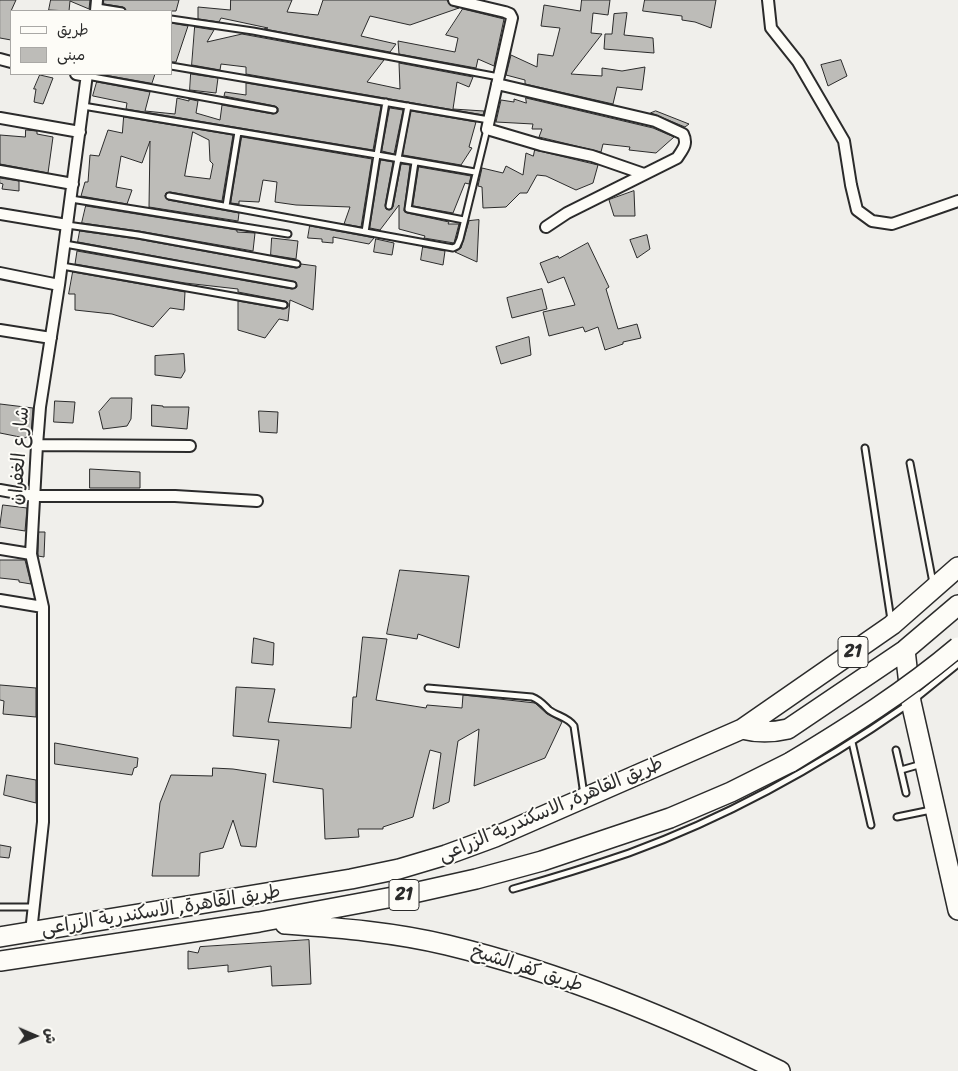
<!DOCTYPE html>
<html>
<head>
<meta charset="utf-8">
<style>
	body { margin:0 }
	#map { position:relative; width:958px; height:1071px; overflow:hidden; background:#f0efeb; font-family:Sriracha,"Playpen Sans Arabic",sans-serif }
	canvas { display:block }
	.legend { position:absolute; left:10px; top:10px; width:162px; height:65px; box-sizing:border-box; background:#fdfcf7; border:1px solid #a9a8a5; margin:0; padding:6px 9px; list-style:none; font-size:15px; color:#2b2b2b }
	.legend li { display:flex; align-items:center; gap:10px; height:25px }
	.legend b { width:25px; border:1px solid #a9a8a5 }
	.north { position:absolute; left:10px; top:1011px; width:50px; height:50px; -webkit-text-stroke:4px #fdfcf7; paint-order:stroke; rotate:91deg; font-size:14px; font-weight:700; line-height:20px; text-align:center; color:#2b2b2b }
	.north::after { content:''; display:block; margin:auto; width:18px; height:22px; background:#2b2b2b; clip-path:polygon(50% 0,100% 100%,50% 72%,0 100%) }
</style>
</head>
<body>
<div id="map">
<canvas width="958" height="1071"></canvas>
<ul class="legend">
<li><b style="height:6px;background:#fdfcf7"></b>طريق</li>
<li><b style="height:14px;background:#bdbcb8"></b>مبنى</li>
</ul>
<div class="north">ش</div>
</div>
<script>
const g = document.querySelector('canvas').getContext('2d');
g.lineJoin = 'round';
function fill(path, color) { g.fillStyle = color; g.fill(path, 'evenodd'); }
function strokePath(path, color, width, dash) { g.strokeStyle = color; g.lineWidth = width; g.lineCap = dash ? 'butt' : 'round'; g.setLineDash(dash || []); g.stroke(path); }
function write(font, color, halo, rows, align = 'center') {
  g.font = font + ' Sriracha,"Playpen Sans Arabic",sans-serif'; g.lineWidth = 4; g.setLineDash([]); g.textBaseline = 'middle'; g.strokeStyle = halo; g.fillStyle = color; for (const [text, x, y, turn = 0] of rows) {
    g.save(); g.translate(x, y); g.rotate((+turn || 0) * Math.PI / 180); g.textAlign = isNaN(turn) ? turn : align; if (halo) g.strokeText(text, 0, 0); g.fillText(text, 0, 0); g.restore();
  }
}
const building = new Path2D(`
	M0 0H16L11 11V40L0 38Z
	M51 0H90L89 9 70 1 69 11 49 10Z
	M104 0H179L176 11H126L123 7 104 4Z
	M231 0H292L287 12 318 15 323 0H447L450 5 459 8 410 25 370 16 361 36 396 44 390 52 264 29 268 28 221 18 219 22 198 19V7L230 10Z
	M582 0H610L608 15 593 13 591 33 602 34 571 74 602 76V68L622 71 645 67 642 90 617 87 613 104 525 84V80L506 75 511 55 537 67 538 54 553 56 560 28 541 26 544 5 580 11Z
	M645 0H716L711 28 695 22 682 20V16L643 11Z
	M463 9 504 19 494 66 478 59 476 68 399 54 398 41 455 52 458 38 446 35Z
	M627 13 624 35 653 38 654 53 604 49 605 34H612L614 14Z
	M171 23 188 26 176 62H171Z
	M195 27 214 30 207 42 242 34 384 60 367 82 400 89 399 63 473 77 469 87 457 82 453 109 484 111 483 115 246 74V67L221 64 220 70 192 65Z
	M841 60 847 76 828 86 821 65Z
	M99 74H155L152 83Z
	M191 74 218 78 216 93 190 90Z
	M40 75 53 78 43 104 34 102 36 89H34Z
	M97 82 150 92 145 111 175 114 177 98 189 101V99L198 101 196 113 220 120 222 105 273 114 278 112V108L275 106 224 96 225 92 246 95V83L381 106 373 150 126 109 127 103 93 96Z
	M526 98 653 128 674 137 656 153 629 150 630 147 603 144 601 152 539 137 542 129H532L533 124 496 122 501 100 514 102V99L526 103Z
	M390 108 403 110 394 154 382 151Z
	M411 111 476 122 469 147 472 148 461 165 403 155Z
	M656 111 689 124 685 127 651 113Z
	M124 117 233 135 222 201 170 192 166 193 165 196 168 200 239 213 238 221 149 207 150 141 142 163 121 156 116 187 132 190 127 204 81 196 85 182H88L90 155 99 156 108 130 122 133ZM193 132 209 140 210 161 213 164 210 179 185 176Z
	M26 130 37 131V134L53 137 48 173 0 164V135L25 137Z
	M242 137 372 159 361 227 344 224 350 207 296 205 275 202 277 182 263 180 259 202 239 201V204L231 203Z
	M535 150 598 165 593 183 576 190 546 176 537 175 527 193H520L506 207 483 208 482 187 478 186 482 168 503 173 506 166 523 175 526 153 533 156Z
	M381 160 393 162 385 205 386 209 390 210 393 207 401 164 410 165 404 211 407 213 449 222 448 224H459L454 243 424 238 425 236 399 229V205L380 230 370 228Z
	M419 167 471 176 469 184 465 183 453 213 413 206Z
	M0 178 19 181V191L2 189 3 184 0 183Z
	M634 191 635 216H614L609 200Z
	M86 206 237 230V232L255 233 253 251 139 231 82 223Z
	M479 220 477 262 455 252 461 248 469 221Z
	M310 226 364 236 374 238 369 244 333 237V243L322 242V239L308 238Z
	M80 231 137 239 296 268 300 267 301 264 316 266 313 310 290 300 288 321 279 319 265 338 238 330V301L283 309 288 307V303L285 301 238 292V289L185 283 75 264 77 251 292 289 297 287 296 282 78 242Z
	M647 235 650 249 637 258 630 240Z
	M272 238 298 241 296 259 271 255Z
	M376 239 394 243 392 255 374 252Z
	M588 243 609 287 606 289 618 329 637 324 641 338 623 342V344L605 350 598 327 585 332 583 327 549 336 543 312 575 305 564 277 548 283 540 263 558 256 559 258Z
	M423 247 445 251 443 265 421 260Z
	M73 272 185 292 184 310 170 308 153 327 112 314 75 310V294H69Z
	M542 289 547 309 512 318 507 298Z
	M529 337 531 355 501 364 496 347Z
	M184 354 185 371 181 378 155 375V356Z
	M111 398H132L131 419 127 426 103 429 99 412Z
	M55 401 75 402 73 423 54 422Z
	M0 404 33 408 31 434 25 438 0 433Z
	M152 405 163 406V407H189L187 429 152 426Z
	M259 411 278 412 277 433 260 432Z
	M90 469 140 472V488H90Z
	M3 505 27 508 25 531 0 527Z
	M39 532H45L44 557 38 556V553Z
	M0 560H25L31 584 19 582V580L0 578Z
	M400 570 469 576 459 648 418 634 417 639 387 634Z
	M363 637 387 639 376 700 426 708 427 705 462 708 463 695 535 703 547 714 562 722 545 758 474 786 479 729 458 741 449 802 433 809 441 753 430 750 413 817 383 827V829H358L359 837 325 839 323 789 273 782 279 740 233 736 236 687 275 689 268 722 351 728 353 697H356Z
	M254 638 274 643 273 665 252 663Z
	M0 685 36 688V717L3 714 4 701 0 700Z
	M55 743 138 758 137 767 134 768 132 775 55 764Z
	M213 768 233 769 266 774 256 847 241 846 233 820 223 848 200 853 199 876H152L160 803 171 775 212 776Z
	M7 775 36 780V803L4 795Z
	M0 845 11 847 9 858 0 857Z
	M309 940 311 984 272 986 271 966 228 972V965L188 969V951L198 953 200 947Z`);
const lane = new Path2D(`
	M97 7 122 11
	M171 19 253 31 499 77
	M171 66 489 120
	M87 76 274 110
	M83 106 377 155 386 102
	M415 162 408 209 464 220
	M169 196 453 248 457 246 460 239 487 129
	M71 199 288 234
	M226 206 238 132
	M389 206 408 106
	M67 225 138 235 297 264
	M365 232 377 155 475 172
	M65 244 293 285
	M62 266 284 305
	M865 448 891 620
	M910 463 933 583
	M428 688 532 697C540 700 543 704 549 710 557 716 568 717 574 726L584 795
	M916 698 958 664
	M852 742 871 825
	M896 750 906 793
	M901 770 922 764
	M897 817 931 810
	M513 889C552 878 591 866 629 853 728 817 821 765 907 705
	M0 907H33`);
const street = new Path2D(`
	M454 0 505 12 510 14 512 18 487 129 541 145 592 156 644 174
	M768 0 771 28 798 62 844 141 851 185 857 210 872 221 892 224 958 201
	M96 11 97 0
	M0 59 11 62
	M76 74 87 76
	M497 84 655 121 683 134C688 144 683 149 677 158L567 213 546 227
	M0 118 80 132
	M0 171 73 184
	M0 214 67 225
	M0 273 59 285
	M0 330 51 338
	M37 445 190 446
	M0 490 34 496H175L257 501
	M0 549 31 554
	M0 600 43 607
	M31 932 43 822V607L31 554 37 445 40 407 59 285 87 74`);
const highway = new Path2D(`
	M905 650 911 702 958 910
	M742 729C758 733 771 733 788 729L905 650 958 605
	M285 924C339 928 394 932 447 945 563 973 673 1019 780 1071
	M0 937 351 879 399 869 446 855 495 837 742 729 892 625 958 567
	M0 961 259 922 409 894 476 879 542 861 670 818 731 792 791 762`);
const highwayBridge = new Path2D(`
	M791 762C849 727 906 691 958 647`);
const shields = [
	[853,652,30],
	[404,895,30]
];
const shieldNames = [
	["21",853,652],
	["21",404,895]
];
const streetNames = [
	["شارع الغفران",20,456,-86],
	["طريق القاهرة, الاسكندرية الزراعى",551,810,-23],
	["طريق القاهرة, الاسكندرية الزراعى",161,911,-9],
	["طريق كفر الشيخ",527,969,18]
];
fill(building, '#bdbcb8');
strokePath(building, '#2b2b2b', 1);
strokePath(lane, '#2b2b2b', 9);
strokePath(street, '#2b2b2b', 14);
strokePath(highway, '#2b2b2b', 22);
strokePath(lane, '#fdfcf7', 5);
strokePath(street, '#fdfcf7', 10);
strokePath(highway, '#fdfcf7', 19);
strokePath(highwayBridge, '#2b2b2b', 22, []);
strokePath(highwayBridge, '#fdfcf7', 19);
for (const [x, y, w] of shields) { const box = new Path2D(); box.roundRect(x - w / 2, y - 15.5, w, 31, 4); g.fillStyle = '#fdfcf7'; g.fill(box); strokePath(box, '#2b2b2b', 1); }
write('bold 18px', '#2b2b2b', null, shieldNames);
write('19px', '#2b2b2b', '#fdfcf7', streetNames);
</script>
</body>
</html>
